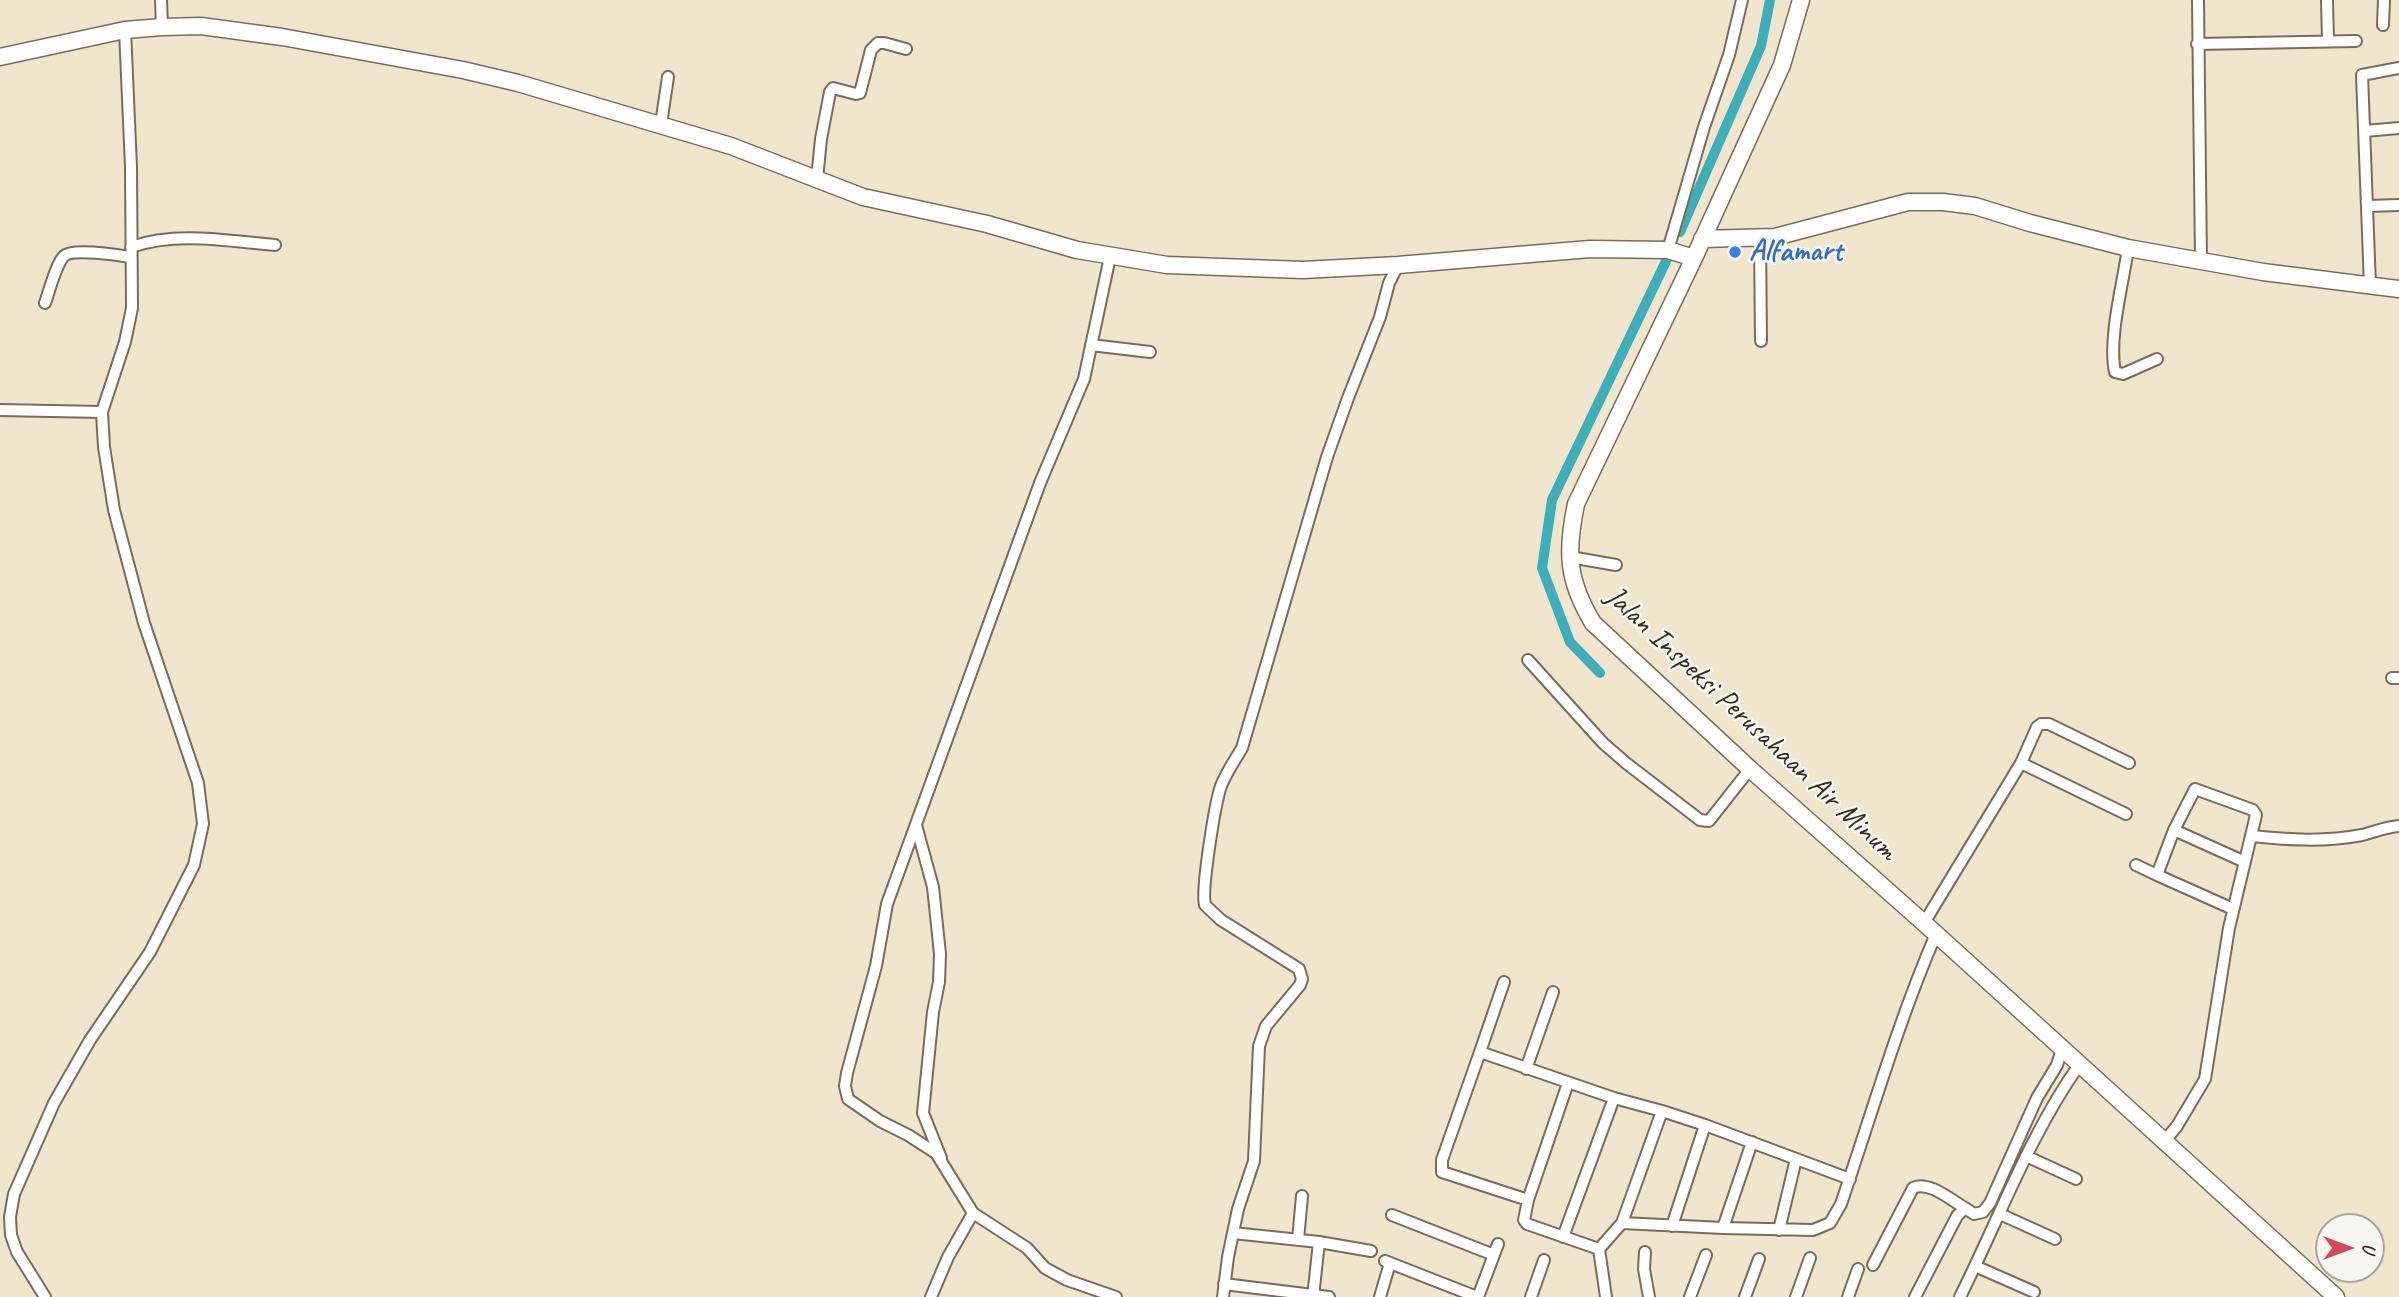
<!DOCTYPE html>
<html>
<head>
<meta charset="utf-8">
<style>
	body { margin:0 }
	#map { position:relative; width:2399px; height:1297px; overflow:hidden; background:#f0e6cd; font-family:Caveat,sans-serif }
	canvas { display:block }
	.north { position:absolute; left:2315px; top:1213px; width:70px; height:70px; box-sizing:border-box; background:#f6f6f2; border:2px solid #aba49d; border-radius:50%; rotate:90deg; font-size:19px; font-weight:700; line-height:28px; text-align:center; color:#3b2a1e }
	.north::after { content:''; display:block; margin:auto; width:24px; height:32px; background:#d1495b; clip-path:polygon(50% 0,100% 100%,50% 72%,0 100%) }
</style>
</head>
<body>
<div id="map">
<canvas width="2399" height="1297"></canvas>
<div class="north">U</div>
</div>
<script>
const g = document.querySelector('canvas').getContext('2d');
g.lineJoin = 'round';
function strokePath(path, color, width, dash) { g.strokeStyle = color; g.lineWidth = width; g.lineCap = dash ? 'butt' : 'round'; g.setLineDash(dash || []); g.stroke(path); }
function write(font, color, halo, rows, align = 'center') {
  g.font = font + ' Caveat,sans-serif'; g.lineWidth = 5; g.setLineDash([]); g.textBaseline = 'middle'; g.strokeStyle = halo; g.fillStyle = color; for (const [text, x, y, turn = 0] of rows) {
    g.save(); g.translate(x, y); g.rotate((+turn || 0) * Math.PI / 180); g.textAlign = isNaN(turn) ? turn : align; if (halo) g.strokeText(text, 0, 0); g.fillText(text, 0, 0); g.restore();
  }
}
const canal = new Path2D(`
	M1680 232 1761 46 1770 0
	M1600 673 1570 642 1542 568 1552 500 1667 259`);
const street = new Path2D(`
	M161 0 162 27
	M2198 0 2201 261
	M2327 0 2328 41
	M2383 25 2384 0
	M2197 44 2356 41
	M661 124 668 77
	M2365 131 2399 128
	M817 179 821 139 830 92 833 88 856 94 860 93 871 50 878 43H884L906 49
	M2368 206 2399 205
	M1760 238 1761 341
	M131 247C176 231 228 241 275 245
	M2128 248C2123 284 2108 338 2115 372L2123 374 2157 359
	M1668 250 1704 127 1729 55 1742 0
	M1110 257 1084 379 1040 483 887 904 876 966 847 1073 845 1086 848 1099 880 1121 908 1135 936 1153 973 1213 1027 1248 1045 1268 1067 1280 1116 1297
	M2370 286 2362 75 2399 68
	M45 303C49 292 56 264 64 256 72 248 118 255 130 257
	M1091 345 1150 352
	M0 410 102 412 125 342 132 308 131 167 125 30
	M1570 557 1616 565
	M1528 660 1603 743 1626 763 1700 820 1709 821 1750 769
	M2392 678H2399
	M2021 763 2126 814
	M916 825 933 887 940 954 939 982 933 1012 923 1113 941 1158
	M2174 830 2157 875 2233 909
	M2252 836C2289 840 2325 842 2362 835 2374 832 2386 827 2399 826
	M2136 865 2157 875
	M1924 923 2021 763 2037 727 2041 724H2049L2129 763
	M1504 982 1480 1052 1614 1098 1662 1111
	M1480 1052 1442 1160V1172L1528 1200
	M1526 1069 1553 992
	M1568 1083 1528 1200 1524 1220 1527 1224 1599 1249
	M2164 1142 2177 1126 2205 1079 2229 928 2256 815 2253 810 2195 789 2174 830 2245 862
	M2026 1156 2076 1179
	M2000 1214 2055 1239
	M1392 1215 1494 1255
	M1622 1223 1723 1228 1813 1230 1830 1223 1841 1204C1872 1113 1898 1022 1936 934
	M1672 1226 1705 1125
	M1723 1228 1752 1142
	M1779 1230 1796 1159
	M1233 1233 1319 1242 1371 1251
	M1563 1237 1614 1098
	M1298 1240 1302 1196
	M1645 1252 1644 1269 1649 1297
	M1385 1261 1477 1297
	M1873 1265 1913 1188C1928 1180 1951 1200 1965 1208
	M1975 1266 2034 1292
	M1224 1284 1329 1297
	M45 1297 17 1252 11 1235 10 1217 14 1194 54 1103 90 1040 150 952 194 865 203 824 198 783 144 623 114 510 104 447 102 412
	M931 1297 948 1257 973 1213
	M1223 1297 1228 1257 1238 1209 1254 1161 1259 1046 1266 1026 1300 985 1302 979 1299 969 1221 920 1205 905C1201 890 1215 803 1221 786 1226 773 1235 760 1242 748L1327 457 1348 398 1380 317 1389 283 1398 265
	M1313 1297 1319 1242
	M1380 1297 1390 1263
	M1478 1297 1498 1244
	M1531 1297 1544 1260
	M1606 1297 1599 1249 1622 1223 1662 1111 1705 1125 1850 1179
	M1690 1297 1706 1255
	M1745 1297 1759 1259
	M1796 1297 1810 1258
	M1848 1297 1858 1269
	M1915 1297 1957 1216 1965 1208 1974 1214 1983 1212 1990 1203 2037 1098 2057 1065 2062 1049
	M1960 1297C1999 1219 2029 1136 2079 1065`);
const secondary = new Path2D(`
	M1801 0 1782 65 1694 258 1576 504C1566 552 1567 580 1593 623L1750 769 1924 923 2336 1297
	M0 57 125 30 162 27 201 26 282 37 463 70 518 83 731 146 863 197 987 224 1077 250 1167 265 1303 270 1398 265 1590 249 1668 250 1694 258
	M1702 239 1775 237 1908 202H1943L1975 206 2030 223 2128 248 2263 272 2399 289`);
const markers = [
	[1735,252,7,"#3f7fe0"]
];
const shopNames = [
	["Alfamart",1749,252]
];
const streetNames = [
	["Jalan Inspeksi Perusahaan Air Minum",1751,724,43]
];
strokePath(canal, '#3eaeb9', 10);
strokePath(street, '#7a6c5b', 14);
strokePath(secondary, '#7a6c5b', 19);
strokePath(street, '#fff', 10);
strokePath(secondary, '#fff', 16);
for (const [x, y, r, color] of markers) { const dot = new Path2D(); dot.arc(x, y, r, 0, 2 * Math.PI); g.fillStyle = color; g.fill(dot); strokePath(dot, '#f6f6f2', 2.5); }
write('bold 30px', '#366cbe', '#f6f6f2', shopNames, 'left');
write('30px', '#3b2a1e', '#f6f6f2', streetNames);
</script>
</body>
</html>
